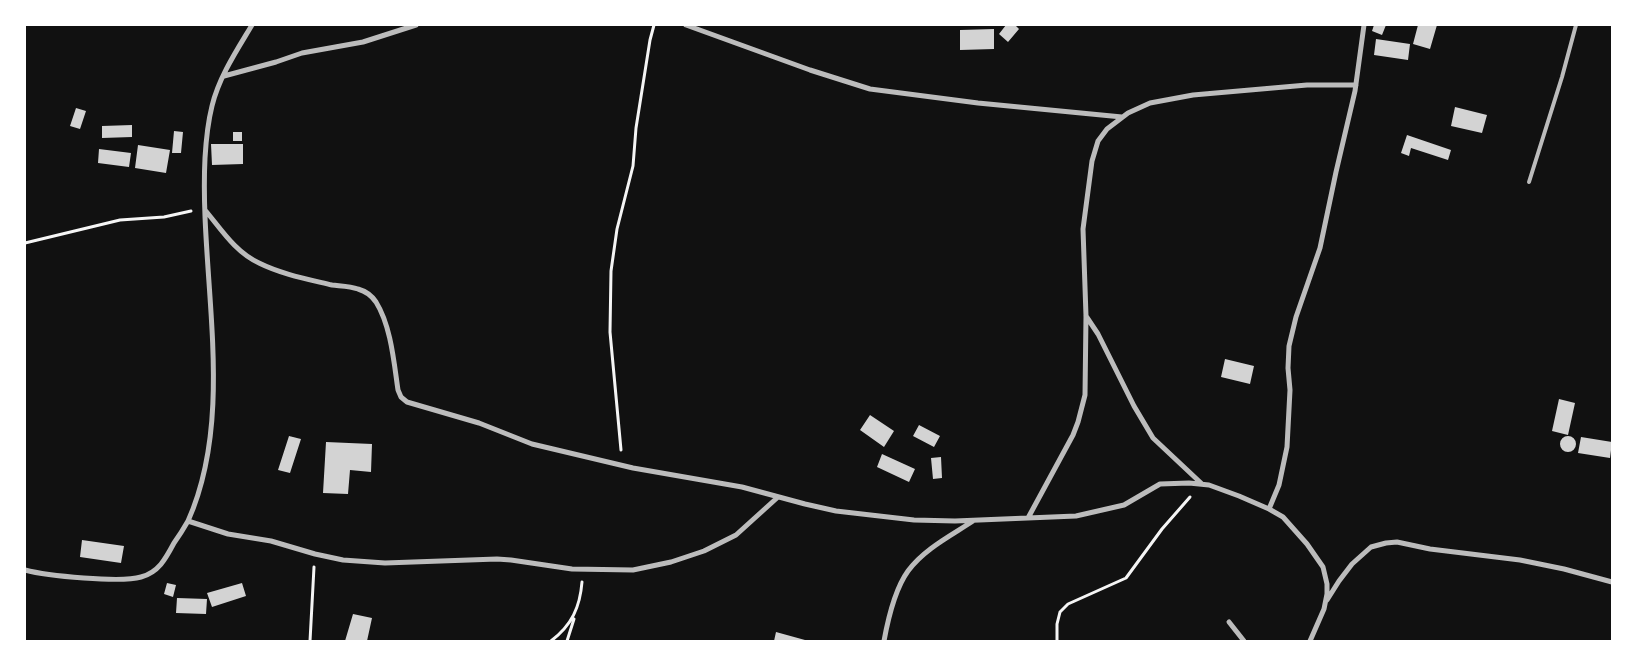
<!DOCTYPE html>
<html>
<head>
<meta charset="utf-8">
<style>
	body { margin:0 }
	#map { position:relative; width:1637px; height:666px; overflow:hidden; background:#111; font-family:Bitter,serif }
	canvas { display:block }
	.frame { position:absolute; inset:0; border:26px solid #fff; pointer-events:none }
</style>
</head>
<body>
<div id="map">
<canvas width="1637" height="666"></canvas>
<div class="frame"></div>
</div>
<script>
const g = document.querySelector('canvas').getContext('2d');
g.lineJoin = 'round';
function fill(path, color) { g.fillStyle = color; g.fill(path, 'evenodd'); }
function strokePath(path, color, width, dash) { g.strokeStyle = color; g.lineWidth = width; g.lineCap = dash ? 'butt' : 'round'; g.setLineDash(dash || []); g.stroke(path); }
const building = new Path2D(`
	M1006 25H1015L1019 29 1008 42 999 34Z
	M1374 25H1386L1382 35 1372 31Z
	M1418 25H1437L1430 49 1413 44Z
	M994 29V49L960 50V30Z
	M1376 39 1410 44 1408 60 1374 55Z
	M1455 107 1487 115 1482 133 1451 126Z
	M76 108 86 111 80 129 70 126Z
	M132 125V137L102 138V126Z
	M174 131 183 132 181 153H172Z
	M233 132H242V141H233Z
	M1407 135 1451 150 1448 160 1411 148 1409 156 1401 153Z
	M211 144H243V164L212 165Z
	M138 145 170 150 166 173 135 168Z
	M99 149 131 153 129 167 98 163Z
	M1225 359 1254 366 1250 384 1221 377Z
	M1559 399 1575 403 1568 435 1552 431Z
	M870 415 894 431 884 447 860 430Z
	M919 425 940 436 934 447 913 436Z
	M1560 444a8 8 0 1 1 16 0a8 8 0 1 1-16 0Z
	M289 436 301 439 290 473 278 470Z
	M1581 437 1612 442 1610 458 1578 453Z
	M326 442 372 444 371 472 350 470 348 494 323 493Z
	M882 454 915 469 909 482 877 467Z
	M941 457 942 478 933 479 931 458Z
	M82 540 124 546 121 563 80 557Z
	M167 583 176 585 173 597 164 594Z
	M242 583 246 596 212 607 207 593Z
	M177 598 207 599 206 614 176 613Z
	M353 614 372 618 367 641H345Z
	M776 632 805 640V641H774Z`);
const path = new Path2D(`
	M25 243 120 220 164 217 191 211
	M621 450 610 332 611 271 617 229 633 166 636 128 650 40 654 25
	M310 641 314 567
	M551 641C572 625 580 607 582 582
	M567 641 574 619
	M1057 641V624L1060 612 1068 604 1126 578 1162 529 1190 497`);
const service = new Path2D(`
	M1529 182 1562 77 1576 25`);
const minor = new Path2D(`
	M686 25 810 70 870 89 978 103 1122 117
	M224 76 276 62 302 53 363 42 416 25
	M205 210C221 229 235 252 259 263 281 274 307 279 332 285 340 286 350 286 358 289 365 291 372 296 376 302 391 326 394 363 398 390L401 397 407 402 479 423 532 444 633 468 742 487 805 504 836 511 914 520 955 521 1076 516 1124 505 1160 484 1189 483 1209 485 1239 496 1269 509 1283 517 1307 544 1323 567 1327 584V594L1324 609 1310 641
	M1086 316 1098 334 1134 406 1153 438 1202 484
	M1269 509 1279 485 1287 447 1290 390 1288 368 1289 346 1296 317 1320 248 1336 172 1355 91 1364 25
	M1028 518 1073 435 1078 422 1085 395 1086 316 1083 229 1092 161 1098 141 1107 129 1128 113 1150 103 1193 95 1307 85H1356
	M188 521 228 534 271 541 315 554 343 560 385 563 497 559 511 560 572 569 633 570 671 562 704 551 736 535 778 497
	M25 570C47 576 121 583 141 577 159 572 166 558 174 543 179 536 184 528 188 521 237 411 199 275 205 158 206 141 208 122 212 106 219 77 237 50 252 25
	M1327 600 1339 581 1352 564 1371 547 1386 543 1397 542 1430 549 1520 560 1564 569 1612 582
	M1229 622 1244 641
	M884 641C888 619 895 589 908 571 924 549 952 535 973 521`);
fill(building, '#d3d3d3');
strokePath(path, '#f5f5f5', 3);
strokePath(service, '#bcbcbc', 4);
strokePath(minor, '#bcbcbc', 5);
</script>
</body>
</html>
